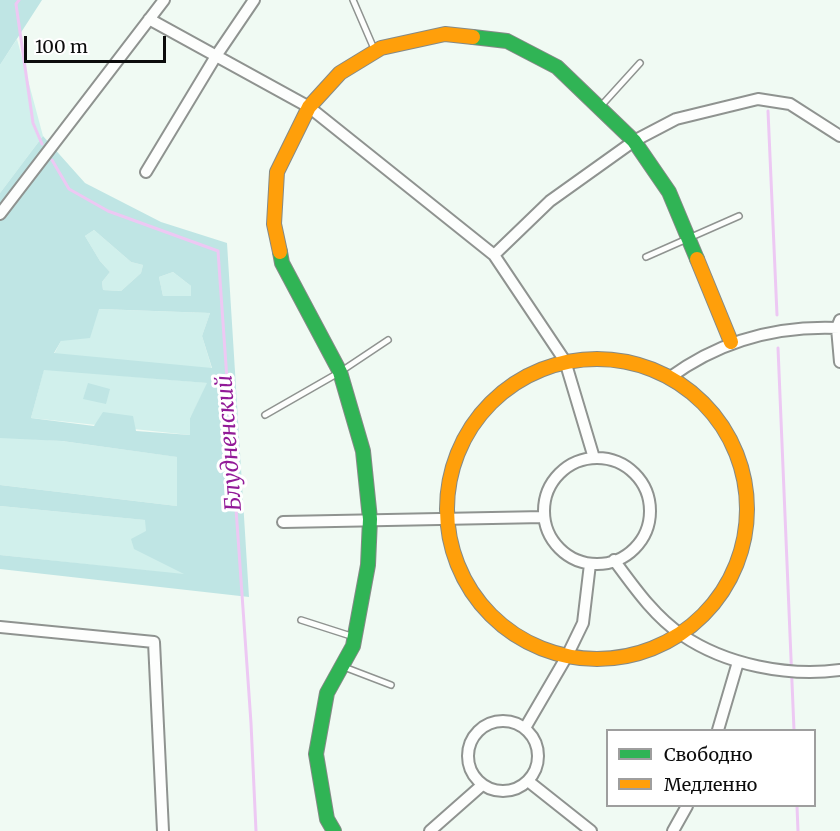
<!DOCTYPE html>
<html>
<head>
<meta charset="utf-8">
<style>
	body { margin:0 }
	#map { position:relative; width:840px; height:831px; overflow:hidden; background:#f0faf3; font-family:Merriweather,serif }
	canvas { display:block }
	.legend { position:absolute; left:606px; top:729px; width:210px; height:78px; box-sizing:border-box; background:#fff; border:2px solid #9e9e9e; margin:0; padding:8px 10px; list-style:none; font-size:18px; color:#0c0c0c }
	.legend li { display:flex; align-items:center; gap:12px; height:30px }
	.legend b { width:30px; border:2px solid #9e9e9e }
	.scale { position:absolute; left:24px; top:36px; width:142px; height:27px; box-sizing:border-box; border:3px solid #0c0c0c; border-top:0; padding-left:8px; font-size:18px; line-height:21px; white-space:nowrap; color:#0c0c0c; -webkit-text-stroke:4px #fff; paint-order:stroke }
</style>
</head>
<body>
<div id="map">
<canvas width="840" height="831"></canvas>
<ul class="legend">
<li><b style="height:8px;background:#30b455"></b>Свободно</li>
<li><b style="height:8px;background:#ff9f0a"></b>Медленно</li>
</ul>
<div class="scale">100 m</div>
</div>
<script>
const g = document.querySelector('canvas').getContext('2d');
g.lineJoin = 'round';
function fill(path, color) { g.fillStyle = color; g.fill(path, 'evenodd'); }
function strokePath(path, color, width, dash) { g.strokeStyle = color; g.lineWidth = width; g.lineCap = dash ? 'butt' : 'round'; g.setLineDash(dash || []); g.stroke(path); }
function write(font, color, halo, rows, align = 'center') {
  g.font = font + ' Merriweather,serif'; g.lineWidth = 6; g.setLineDash([]); g.textBaseline = 'middle'; g.strokeStyle = halo; g.fillStyle = color; for (const [text, x, y, turn = 0] of rows) {
    g.save(); g.translate(x, y); g.rotate((+turn || 0) * Math.PI / 180); g.textAlign = isNaN(turn) ? turn : align; if (halo) g.strokeText(text, 0, 0); g.fillText(text, 0, 0); g.restore();
  }
}
const green = new Path2D(`
	M17 39 43 136 0 193V65Z
	M94 230 131 262 143 265 141 273 121 291 103 290 102 282 110 272 100 261 85 236Z
	M173 272 191 286 192 296H163L159 277Z
	M98 309 210 313 202 336 212 369 54 354 61 341Z
	M44 369 208 383 190 418V435L31 418Z
	M3 437 62 441 178 457 177 506 0 485V438Z
	M0 506 146 520V531L186 575 0 555Z`);
const forest = new Path2D(`
	M0 0H42L0 65Z
	M43 136 85 183 161 222 227 243 249 597 0 569V555L184 574 134 549 131 539 146 531 145 520 0 506V485L177 506V457L62 441 0 438V193ZM94 230 131 262 143 265 141 273 121 291 103 290 102 282 110 272 100 261 85 236ZM173 272 191 286V296H163L159 277ZM99 309 210 313 202 336 212 368 54 353 61 341 90 338ZM44 370 207 383 190 418V435L136 431 133 416 103 412 94 426 31 418Z
	M88 383 110 389 106 404 83 399Z`);
const stream = new Path2D(`
	M19 0 16 4 33 123 42 144
	M768 111 777 315
	M52 160 69 189 108 211 218 251 251 723 256 831
	M778 348 794 730
	M797 806 798 831`);
const lane = new Path2D(`
	M353 0 375 51
	M601 106 640 63
	M646 257 739 216
	M265 415 340 372 388 340
	M301 620 354 637
	M344 667 391 685`);
const street = new Path2D(`
	M149 19 309 107 494 255 565 361 594 458
	M146 172 216 56 254 0
	M0 214 164 0
	M494 255 550 201 634 141 676 119 758 99 790 104 840 136
	M840 320 837 328 840 362
	M669 378C719 341 777 325 840 328
	M544 511a53 53 0 1 1 106 0a53 53 0 1 1-106 0Z
	M283 522 544 517
	M614 560C634 587 654 616 682 635 726 665 788 677 840 670
	M0 627 154 642 163 831
	M468 756a35 35 0 1 1 70 0a35 35 0 1 1-70 0Z
	M525 728 567 656 583 623 590 564
	M718 730 738 662
	M528 781 591 831
	M430 831 481 786
	M673 831 687 806`);
const fast = new Path2D(`
	M473 37 507 41 557 67 634 141 669 192 697 259
	M280 252 282 263 340 372 363 451 370 519 368 565 353 646 327 693 316 754 327 819 334 831`);
const slow = new Path2D(`
	M280 252 274 224 277 172 309 107 340 73 381 48 445 34 473 37
	M697 259 731 342
	M447 509a150 150 0 1 1 300 0a150 150 0 1 1-300 0Z`);
const waterNames = [
	["Блудненский",230,443,-94]
];
fill(green, '#d1f0ec');
fill(forest, '#bfe5e4');
strokePath(stream, '#edc8f3', 3);
strokePath(lane, '#8f9390', 8);
strokePath(street, '#8f9390', 14);
strokePath(fast, '#858a87', 16);
strokePath(slow, '#858a87', 16);
strokePath(lane, '#fdfefd', 5);
strokePath(street, '#fdfefd', 10);
strokePath(fast, '#30b455', 14);
strokePath(slow, '#ff9f0a', 14);
write('italic 22px', '#921b98', '#fff', waterNames);
</script>
</body>
</html>
